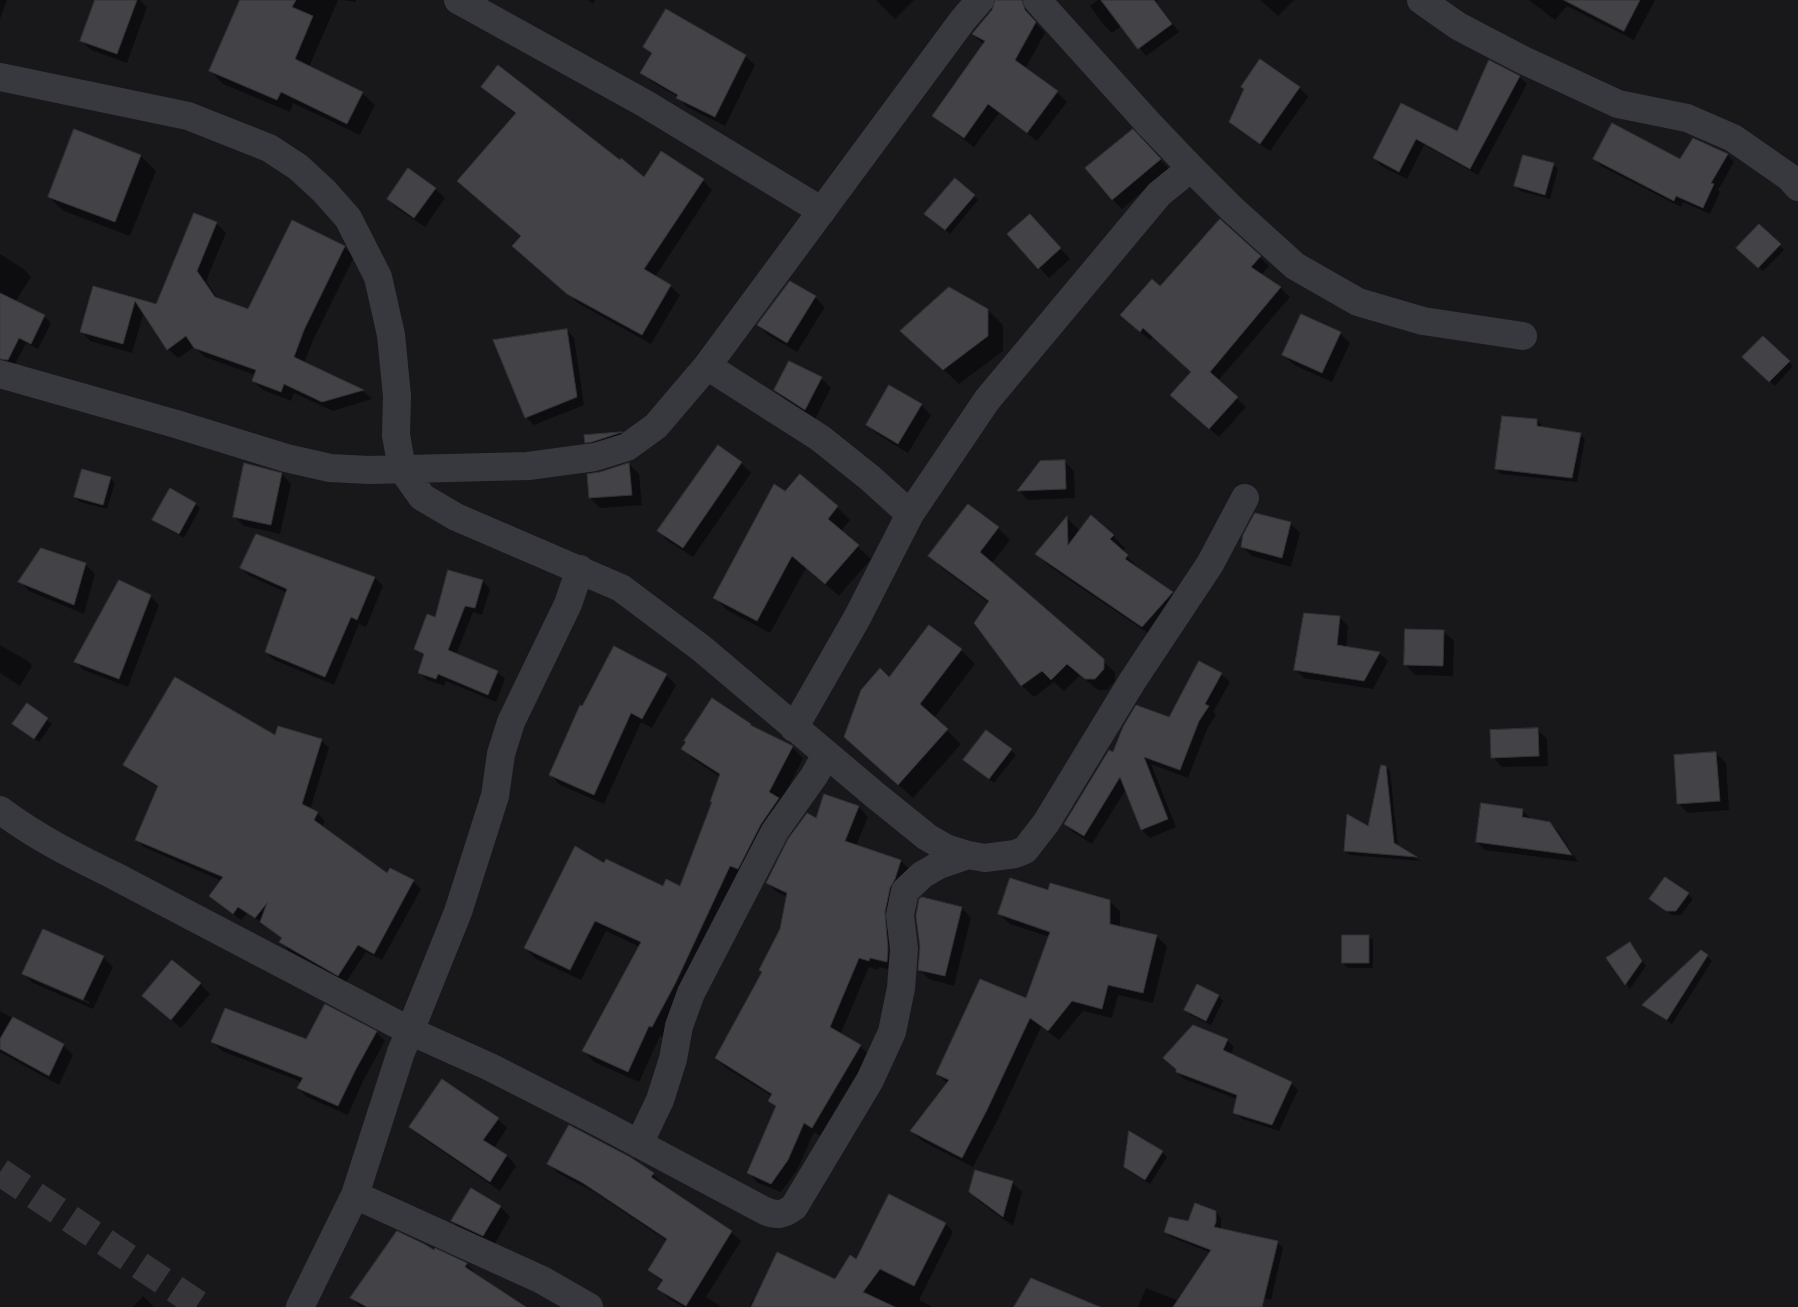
<!DOCTYPE html>
<html>
<head>
<meta charset="utf-8">
<style>
	body { margin:0 }
	canvas { display:block; background:#18171a }
</style>
</head>
<body>
<canvas width="1798" height="1307"></canvas>
<script>
const g = document.querySelector('canvas').getContext('2d');
g.lineJoin = 'round';
function fill(path, color) { g.fillStyle = color; g.fill(path, 'evenodd'); }
function strokePath(path, color, width, dash) { g.strokeStyle = color; g.lineWidth = width; g.lineCap = dash ? 'butt' : 'round'; g.setLineDash(dash || []); g.stroke(path); }
const shadow = new Path2D(`
	M0 0H7L0 19Z
	M97 0H140L147 7 127 63 91 50 82 41Z
	M241 0H338L309 67 362 93 375 105 360 135 293 103 290 112 223 84 211 71Z
	M342 0H356V2Z
	M587 0H595L593 4Z
	M876 0H914L895 19Z
	M996 0H1031V15L1035 22 1045 33 1025 69 1057 92 1067 102 1037 141 999 113 974 147 944 125 934 115 984 45 973 34 993 11Z
	M1098 0H1158L1156 2 1179 32 1146 56 1122 26 1112 33 1104 25 1090 6Z
	M1260 0H1294L1278 16Z
	M1529 0H1655L1634 40 1567 6 1555 20Z
	M645 47 745 56 755 65 725 126 687 107 678 97 652 82 642 72 652 55Z
	M1261 61 1300 88 1308 97 1270 151 1239 130 1230 122Z
	M1489 61 1520 77 1527 84 1478 175 1424 145 1407 179 1381 166 1374 158 1402 105 1458 133Z
	M483 87 644 179 661 153 703 180 712 190 655 277 670 286 680 295 651 344 578 303 523 255 522 237 468 190 516 115Z
	M75 131 141 156 156 171 130 236 64 211 49 197Z
	M1142 141 1169 169 1122 209 1112 199Z
	M1728 155 1734 162 1718 190 1720 192 1710 214 1683 202 1681 207 1601 166 1595 159 1681 161Z
	M1553 164 1558 169 1550 199 1520 191 1516 186Z
	M435 189 445 198 425 227 398 209 388 199Z
	M974 196 978 200 950 234 931 218Z
	M195 214 217 224 226 233 206 281 219 300 249 311 344 247 354 257 313 340 304 363 363 391 372 399 333 411 294 393 291 401 263 390 253 381 255 375 205 357 194 347 178 358 168 349 144 312 132 353 90 341 81 331 94 287 157 306Z
	M1040 226 1070 259 1049 278 1009 235Z
	M1759 226 1784 250 1763 271 1738 248Z
	M0 254 25 270 31 277 15 302 44 316 51 323 38 349 26 343 14 366 0 363Z
	M1260 257 1269 266 1261 275 1281 288 1290 297 1218 381 1246 407 1219 437 1181 404 1192 372 1153 336 1150 340 1131 324 1161 288Z
	M815 297 825 307 797 352 768 335 758 325Z
	M988 310 1003 325V351L959 384 917 345Z
	M567 330 574 338 584 405 534 425 526 417Z
	M1340 333 1350 343 1332 382 1294 365 1284 355Z
	M1763 338 1793 366 1775 386 1744 357Z
	M821 378 831 388 815 419 786 400 776 390Z
	M921 405 931 415 908 453 877 434 867 425Z
	M1537 420 1542 425 1541 428 1580 435 1585 439 1577 482 1501 474 1496 469Z
	M621 433 630 442 596 452 586 442 585 436Z
	M1064 461 1074 471 1075 498 1028 500 1019 491Z
	M741 463 751 473 693 557 668 541 658 531Z
	M629 464 639 474 642 505 600 508 590 498 600 473Z
	M282 474 291 484 280 534 244 526 234 516Z
	M110 478 115 483 107 509 80 502 75 497Z
	M785 493 837 507 850 520 841 531 871 559 839 596 806 568 770 633 727 610 714 597Z
	M195 504 200 508 184 538 158 524 154 519Z
	M1067 518 1079 530V533L1113 536 1125 548 1122 552 1139 568 1138 570 1172 593 1184 605 1155 638 1049 566 1037 554Z
	M1290 523 1300 533 1291 567 1252 556 1242 546Z
	M998 528 1010 540 991 564 1115 672V681L1107 690H1098L1080 675 1064 691 1054 682 1034 697 1022 686 975 623 989 603 942 568 930 556Z
	M256 535 375 578 383 586 366 627 359 624 334 685 274 660 266 652 287 593 250 576 241 568Z
	M85 564 95 574 84 614 29 591 19 581Z
	M449 571 483 581 490 589 482 615 473 612 456 655 497 672 505 679 496 702 446 681 444 686 427 680 420 673 425 657 415 648 435 619Z
	M150 596 159 605 128 687 84 670 75 662Z
	M1339 617 1348 626 1346 648 1379 653 1388 661 1373 689 1304 678 1296 670Z
	M930 627 961 650 975 664 934 718 961 744 913 798 846 737Z
	M1444 632 1454 641 1453 676 1415 675 1406 665Z
	M0 645 28 661 32 666 20 686 0 673Z
	M1221 674 1230 682 1213 712 1216 715 1207 729 1188 778 1151 764 1176 827 1150 838 1142 830 1126 789 1092 844 1073 832 1065 824 1114 754 1170 719Z
	M666 675 676 685 652 728 641 722 604 804 560 785 551 775Z
	M712 700 754 728 792 747 803 758 687 993 663 1037 660 1036 639 1082 594 1062 584 1051 640 947 606 931 581 980 536 959 525 948 604 865 663 888H681L713 803 720 777 694 760 683 749Z
	M27 705 52 724 39 742 18 728Z
	M1537 729 1547 739 1548 766 1502 767 1493 757Z
	M276 737 321 740 329 748 310 810 317 813 325 821 322 827 388 875 413 881 421 889 382 960 366 952 346 982 288 950 281 942 283 939 264 924 247 913 241 920 218 903 211 896 222 881 144 847 136 839 159 788 132 772 125 765Z
	M1011 750 1016 755 994 783 969 764Z
	M1716 753 1726 763 1729 810 1688 813 1678 803Z
	M1386 767 1390 771 1398 847 1420 861 1350 855 1345 851 1368 828Z
	M825 796 859 807 868 817 856 846 901 861 911 871 897 971 879 967 878 970 869 967 840 1035 860 1046 870 1056 822 1137 814 1132 797 1170 781 1192 758 1183 749 1173 777 1108 770 1101 772 1096 726 1068 716 1058 763 973 760 970 781 929 788 897 777 892 767 882 817 820Z
	M1522 810 1530 818V819L1550 823 1558 831 1578 862 1485 850 1477 842Z
	M1049 892 1109 901 1120 911V927L1156 936 1167 946 1153 1003 1118 995 1112 1018 1083 1011 1059 1040 1041 1027 997 1121 973 1167 922 1141 911 1131 948 1084 937 1074 1027 1000 1050 937 1010 924 999 914Z
	M1688 894 1693 899 1681 915H1672L1656 904Z
	M962 908 971 918 954 986 929 979 919 969Z
	M1368 936 1373 940V968H1348L1343 963Z
	M1630 944 1646 966 1630 989 1608 958Z
	M1707 956 1712 961 1672 1024 1644 1005Z
	M103 957 113 967 93 1009 33 983 24 974ZM34 977 90 1002 89 1004 34 980Z
	M200 984 210 994 181 1028 144 996Z
	M1198 986 1219 996 1223 1001 1211 1025 1190 1015 1186 1010Z
	M0 1011 63 1045 73 1055 59 1085 0 1052Z
	M376 1032 385 1041 363 1081 348 1115 307 1097 298 1088 302 1082 222 1051 213 1042 306 1040Z
	M1227 1040 1234 1047 1230 1055 1291 1083 1298 1090 1279 1131 1242 1119 1235 1112 1237 1099 1184 1079 1177 1072Z
	M498 1119 507 1128 494 1148 507 1156 516 1166 500 1191 420 1136 411 1127Z
	M1162 1152 1167 1157 1150 1184 1130 1172 1125 1167Z
	M549 1163 653 1174 662 1183 661 1185 731 1232 741 1241 706 1297 722 1307H683L668 1298 659 1289 663 1282 649 1270 667 1241 594 1192 558 1173Z
	M1012 1182 1022 1192 1013 1226 980 1202 970 1192Z
	M471 1190 501 1207 510 1217 494 1245 462 1231 452 1221Z
	M889 1196 946 1224 953 1232 919 1300 933 1307H840L856 1261Z
	M1216 1212 1221 1218V1230L1277 1242 1283 1248 1271 1300 1240 1293V1307H1138L1146 1288 1179 1301 1211 1253 1171 1237 1165 1232Z
	M435 1250 467 1264 474 1272 473 1274 524 1307H361L351 1298Z
	M143 1296 154 1307H133Z
	M754 1298 756 1300 814 1307H749Z`);
const building = new Path2D(`
	M95 0H137L117 54 80 41Z
	M240 0H296L292 7 313 16 295 59 363 92 347 124 281 92 277 100 209 71Z
	M995 0H1022L1025 10 1036 22 1015 60 1058 91 1027 133 988 104 964 138 932 116 985 41 972 34 992 10Z
	M1101 0H1154L1172 24 1138 49Z
	M1564 0H1640L1624 31Z
	M666 9 746 55 715 117 676 98 678 95 640 73 652 53 643 47Z
	M1260 59 1300 87 1260 144 1229 122 1244 89 1241 87Z
	M1489 60 1520 76 1470 169 1416 139 1399 172 1373 158 1401 103 1457 131Z
	M498 65 620 160 621 158 644 177 661 151 704 179 644 269 671 285 642 335 567 294 512 246 521 236 457 181 516 113 481 87Z
	M1612 123 1680 159 1693 138 1728 154 1711 183 1714 184 1703 208 1676 196 1674 201 1593 159Z
	M74 129 141 155 115 222 48 197Z
	M1133 129 1161 159 1112 200 1085 168Z
	M1523 155 1554 163 1545 195 1514 186Z
	M408 168 436 188 414 218 387 199Z
	M955 178 975 195 945 230 924 214Z
	M194 213 217 222 197 271 215 297 248 309 292 220 345 246 304 330 294 357 364 390 322 402 284 384 281 392 252 381 256 370 194 348 186 336 167 350 135 301 123 344 80 332 93 286 156 304Z
	M1030 214 1061 248 1038 269 1007 234Z
	M1220 219 1261 256 1251 267 1281 287 1210 372 1238 397 1209 429 1170 395 1191 372 1143 328 1140 332 1120 315 1152 279 1160 286Z
	M1759 224 1781 244 1758 268 1736 248Z
	M790 281 816 296 787 343 757 325Z
	M949 287 988 309V336L943 370 900 331Z
	M0 293 45 315 31 344 19 338 8 360 0 359Z
	M1301 314 1341 332 1322 373 1282 355Z
	M567 329 577 397 525 418 493 340Z
	M1763 336 1790 361 1769 382 1742 357Z
	M789 361 822 377 805 410 774 390Z
	M889 385 922 404 898 444 866 425Z
	M1502 416 1537 419V426L1581 433 1572 478 1495 469Z
	M622 432 592 442 585 443 584 435Z
	M718 445 742 462 683 548 657 531Z
	M1065 460 1066 489 1017 491 1040 461Z
	M244 463 282 473 271 525 233 517Z
	M629 463 632 495 589 498 587 474 600 472Z
	M82 469 111 477 103 505 74 497Z
	M800 474 838 506 828 519 859 545 825 584 792 556 757 621 713 598 774 484 785 491Z
	M170 488 196 503 179 534 152 520Z
	M968 504 999 527 980 552 1104 659V669L1095 679H1085L1067 664 1051 680 1042 671 1021 686 974 623 989 601 928 556Z
	M1255 513 1291 522 1282 558 1241 547 1243 535Z
	M1091 515 1114 535 1110 539 1128 555 1125 559 1173 592 1142 627 1035 554 1067 516 1068 545Z
	M256 534 375 577 357 620 351 617 325 677 265 652 287 589 240 568Z
	M41 548 86 563 74 605 18 582Z
	M448 570 483 580 475 608 465 606 448 650 498 671 488 695 438 674 436 679 418 673 424 654 414 649 427 614 435 617Z
	M119 580 151 595 119 679 74 662Z
	M1304 613 1340 616 1337 645 1380 652 1364 681 1294 670Z
	M929 625 962 649 920 704 948 729 898 785 844 737 861 690 880 668 889 677Z
	M1405 629 1444 630 1443 666 1404 665Z
	M614 646 667 674 642 719 631 713 594 795 549 775 580 705 582 706Z
	M1199 661 1222 673 1205 704 1209 706 1199 721 1180 770 1144 757 1168 819 1141 830 1120 777 1084 836 1064 824 1109 750 1113 752 1123 727 1136 705 1169 717Z
	M175 677 275 735 278 726 322 739 302 804 318 812 314 820 387 873 390 868 414 880 374 954 358 945 338 976 279 942 282 938 260 922 267 903 255 918 238 907 233 914 209 896 223 877 135 840 158 786 123 765Z
	M712 698 751 724 750 725 793 746 769 792 779 798 761 824 738 869 730 866 676 982 652 1027 649 1026 628 1072 582 1051 641 942 595 921 570 970 524 948 575 846 604 863 606 859 663 886 666 879 680 886 712 802H710L720 774 681 749 686 742 684 741Z
	M27 703 48 718 34 739 12 724Z
	M1538 728 1539 756 1491 758 1490 730Z
	M986 730 1012 749 989 779 963 760Z
	M1716 752 1720 801 1677 804 1674 755Z
	M1381 765 1386 766 1394 843 1417 857 1344 851 1347 814 1368 826Z
	M824 794 859 806 845 841 901 860 895 879 890 888 885 912 888 949 887 962 870 958 869 961 859 958 830 1027 861 1045 812 1128 804 1123 788 1160 771 1184 747 1173 776 1106 768 1101 772 1094 715 1058 762 972 759 970 780 929 787 893 766 883 788 839 807 813 816 818Z
	M1481 803 1523 809 1522 817 1550 822 1572 855 1476 842Z
	M1665 877 1689 893 1676 911H1666L1649 899Z
	M1010 878 1048 890 1050 883 1110 900V924L1157 935 1143 993 1108 985 1102 1009 1072 1001 1048 1031 1030 1018 987 1110 962 1158 910 1131 949 1080 936 1074 980 979 1026 998 1050 932 998 914Z
	M922 897 962 907 945 976 918 970 920 947 916 916 919 899Z
	M43 929 104 956 83 1000 22 974Z
	M1342 935H1369V963H1342Z
	M1630 942 1642 961 1625 985 1606 958Z
	M1701 950 1708 955 1667 1020 1642 1005Z
	M172 960 201 983 171 1020 142 996Z
	M1197 984 1219 995 1206 1021 1184 1010Z
	M325 1004 377 1031 355 1071 338 1106 297 1088 303 1078 211 1042 225 1008 306 1039Z
	M13 1017 64 1044 49 1076 0 1049V1039Z
	M1193 1025 1228 1039 1223 1050 1292 1082 1272 1125 1233 1113 1237 1095 1176 1072V1069L1163 1058Z
	M442 1079 499 1118 483 1140 507 1155 490 1182 409 1127Z
	M569 1125 630 1157 654 1173 651 1177 732 1231 686 1306 657 1289 663 1280 648 1270 667 1239 583 1183 547 1164Z
	M1129 1131 1163 1151 1145 1180 1124 1167Z
	M975 1170 1013 1181 1003 1217 969 1192Z
	M471 1188 501 1206 483 1236 451 1221Z
	M889 1194 946 1223 914 1286 880 1269 863 1292 895 1307H751L777 1252 835 1279 850 1255 856 1259Z
	M1195 1203 1216 1211V1222L1214 1227 1278 1241 1262 1307H1173L1211 1250 1164 1232 1169 1217 1188 1221Z
	M397 1231 424 1244 434 1250 435 1248 467 1263 465 1267 526 1307H367L350 1298Z
	M1031 1278 1100 1307H1014Z`);
const streetTunnel = new Path2D(`
	M0 1172 202 1307`);
const street = new Path2D(`
	M458 0 644 103 822 211
	M1037 0 1149 124 1191 168 1232 209 1295 266 1358 302 1423 321 1523 336
	M1421 0 1458 26 1521 59 1618 104 1687 118 1733 138 1789 177 1798 187
	M0 77 188 116 269 148 298 167 324 191 348 218 378 277 391 335 397 396 396 435 402 469 422 497 456 517 621 588 701 648 875 795 927 837 946 848 968 855 985 858 1015 854 1025 850 1046 823 1133 680 1210 564 1245 498
	M707 366 820 438 870 478 910 514
	M0 374 176 424 286 458 330 468 369 470 528 466 595 457 627 447 656 426 707 366 962 21 980 0
	M580 569 568 604 511 722 501 754 495 796 458 912 410 1031 490 1067 598 1122 765 1211C777 1216 783 1215 794 1207L870 1080 892 1032 901 988 904 949 900 915 905 891 922 875 939 865 968 855
	M794 728 857 618 910 514 987 400 1159 194 1191 168
	M0 810C36 837 72 855 113 875L410 1031 401 1052 355 1195 300 1307
	M639 1144 660 1100 673 1059 679 1026 691 993 775 831 814 776 826 755
	M355 1195 542 1280 589 1307`);
fill(shadow, '#0007');
fill(building, '#424247');
strokePath(building, '#323136', 1);
strokePath(streetTunnel, '#35353a', 28, [28, 14]);
strokePath(street, '#38393f', 28);
</script>
</body>
</html>
